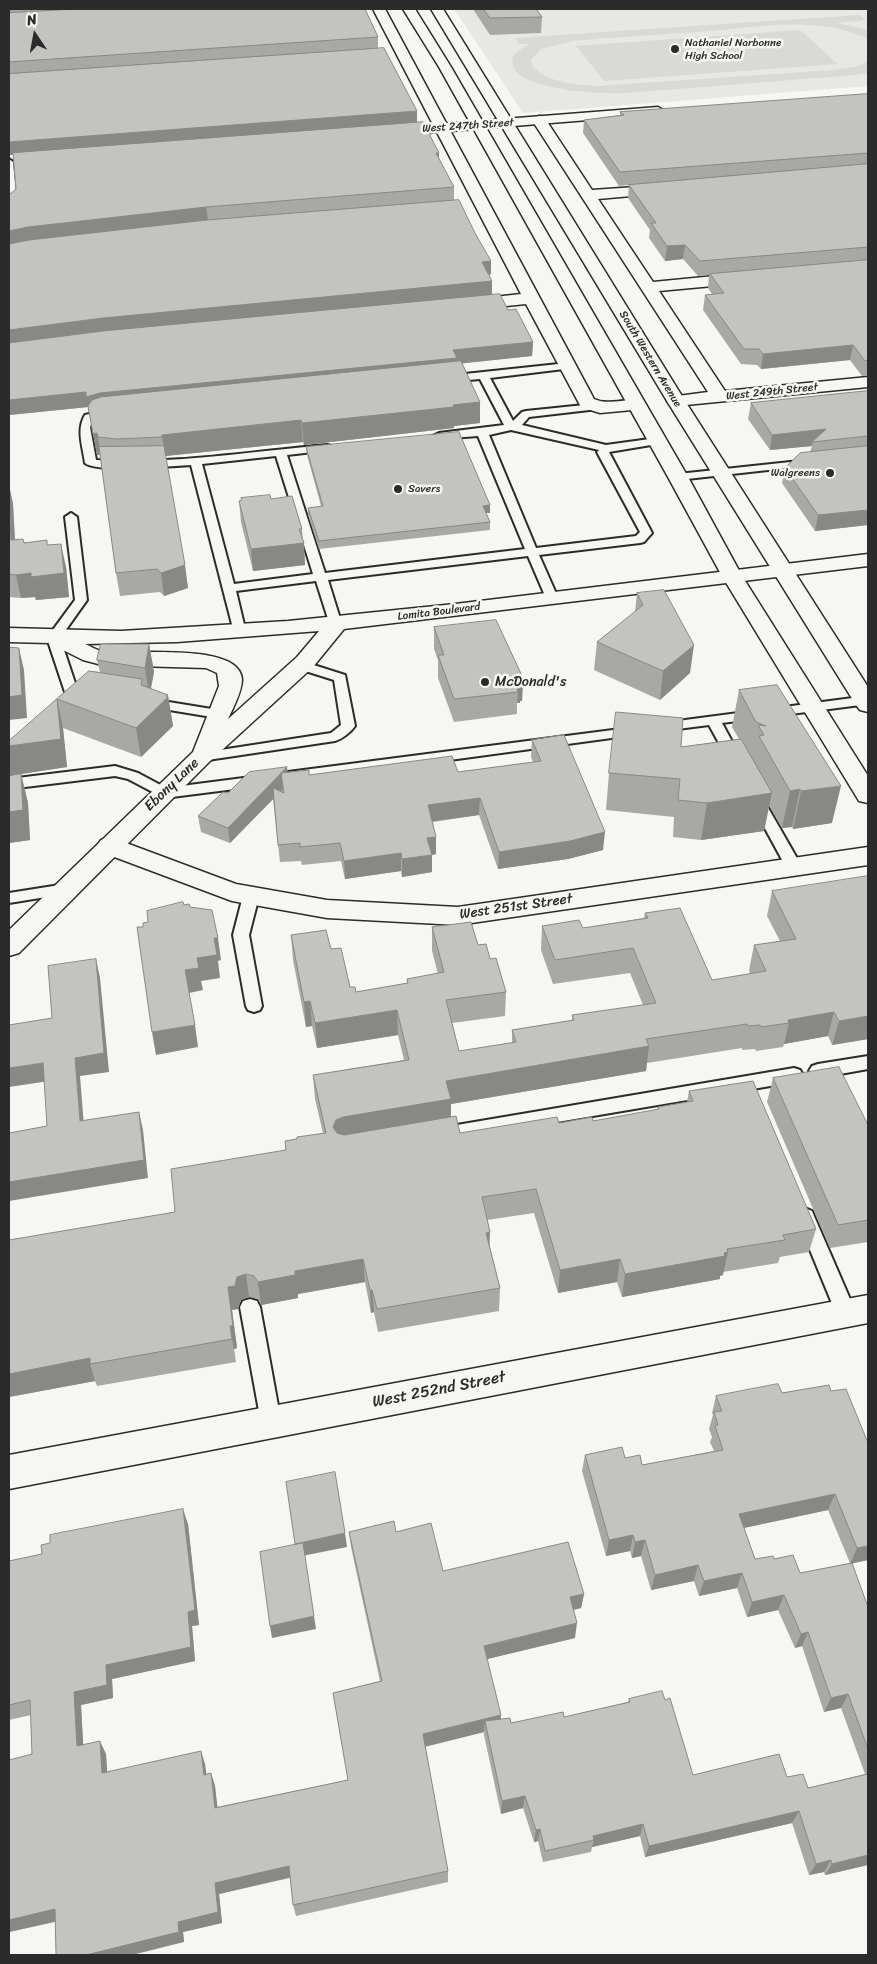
<!DOCTYPE html>
<html>
<head>
<meta charset="utf-8">
<style>
	body { margin:0 }
	#map { position:relative; width:877px; height:1964px; overflow:hidden; background:#f6f6f2; font-family:Sriracha,sans-serif }
	canvas { display:block }
	.frame { position:absolute; inset:0; border:10px solid #2b2b2b; pointer-events:none }
	.north { position:absolute; left:10px; top:10px; width:50px; height:50px; -webkit-text-stroke:4px #f6f6f2; paint-order:stroke; rotate:348deg; font-size:14px; font-weight:700; line-height:20px; text-align:center; color:#2b2b2b }
	.north::after { content:''; display:block; margin:auto; width:18px; height:22px; background:#2b2b2b; clip-path:polygon(50% 0,100% 100%,50% 72%,0 100%) }
</style>
</head>
<body>
<div id="map">
<canvas width="877" height="1964"></canvas>
<div class="frame"></div>
<div class="north">N</div>
</div>
<script>
const g = document.querySelector('canvas').getContext('2d');
g.lineJoin = 'round';
function fill(path, color) { g.fillStyle = color; g.fill(path, 'evenodd'); }
function strokePath(path, color, width, dash) { g.strokeStyle = color; g.lineWidth = width; g.lineCap = dash ? 'butt' : 'round'; g.setLineDash(dash || []); g.stroke(path); }
function write(font, color, halo, rows, align = 'center') {
  g.font = font + ' Sriracha,sans-serif'; g.lineWidth = 5; g.setLineDash([]); g.textBaseline = 'middle'; g.strokeStyle = halo; g.fillStyle = color; for (const [text, x, y, turn = 0] of rows) {
    g.save(); g.translate(x, y); g.rotate((+turn || 0) * Math.PI / 180); g.textAlign = isNaN(turn) ? turn : align; if (halo) g.strokeText(text, 0, 0); g.fillText(text, 0, 0); g.restore();
  }
}
const built = new Path2D(`
	M454 9H868V86L523 113Z`);
const green = new Path2D(`
	M859 15 866 20 837 23 868 30V39C818 14 753 28 698 32 657 35 614 37 573 41L541 49 531 60 533 67C549 83 576 85 598 86L833 70 855 67 868 62V73L855 75 626 93C607 94 497 92 514 54L529 44H519L515 38Z
	M800 30 838 64 604 81 576 46Z`);
const lane = new Path2D(`
	M9 159 13 162 17 202 13 205 9 202Z
	M568 363 573 366 572 368 490 378 513 421 522 412 526 411 594 404 599 407 598 409 529 417 522 425 606 445 657 438 663 441 657 444 609 452 652 533 644 542 640 543 539 555 558 598 552 602 546 598 528 556 328 580 342 625 336 629 330 625 316 581 236 591 246 633 245 636H235L191 465C173 466 96 473 85 463 83 447 76 430 85 415L111 409 116 412 115 414 94 419 90 427 96 460C173 465 251 451 327 445L331 446 333 448 331 450 287 455 325 573 525 549 478 436 439 439 433 436 439 433 504 425 480 379 446 382 441 379 446 376ZM511 430 599 450 597 452 640 532 636 536 536 548 489 435ZM276 456 313 574 234 584 202 464Z
	M809 460 815 463 813 465 678 480 672 477 678 474Z
	M71 513 77 517 87 600 60 638 76 686 96 689 98 692 91 696 65 692 47 638 75 600 65 517Z
	M301 661 345 675 355 726C351 732 342 739 335 741L201 761 196 760 194 757 196 754 201 753 331 733 341 725 334 680 296 668 294 665Z
	M868 696V704L722 723 742 760 740 763H730L709 725 662 731 657 730 655 727 657 724 662 723Z
	M150 699 218 710 225 714 218 718 145 706 143 703Z
	M636 727 641 728 643 731 641 734 288 782 283 780 281 777 283 774 288 772Z
	M115 766 138 773 166 788 259 776 264 778 266 781 264 784 259 786 164 798 128 779 115 776 9 789V779Z
	M756 794 761 796 763 799 802 867 799 871 794 872 789 871 786 867 749 799 751 796Z
	M66 884 71 885 74 889 71 893 9 903V893Z
	M251 891 256 892 259 896 249 935 262 1006 260 1010 254 1012 248 1010 246 1006 233 935 243 896 246 892Z
	M868 1056V1069L818 1078 812 1076 809 1071 812 1066 818 1064Z
	M794 1068 800 1070 803 1075 800 1080 794 1082 439 1142 433 1140 430 1135 433 1130 439 1128Z
	M805 1208 812 1211 814 1216 856 1313 853 1319 846 1321 839 1319 836 1313 796 1216 798 1211Z
	M250 1299 257 1301 260 1307 281 1422 278 1429 271 1431 264 1429 261 1422 240 1307 243 1301Z`);
const street = new Path2D(`
	M373 9H385L594 399C610 406 627 397 643 401L646 405 643 409 600 413 581 407 526 304 467 310 461 309 459 305 461 301 467 300 521 294Z
	M539 116 544 117 592 190 665 185 670 186 672 189 670 192 665 193 598 199 653 282 745 273 751 275 753 278 751 281 745 283 659 291 725 391 868 377V387L676 406 670 405 667 401 670 397 708 392 532 120Z
	M110 837 236 884 327 900 458 907 868 847V865L458 925 327 918 232 901 101 852 97 846 101 840Z
	M868 1295V1323L9 1489V1455Z`);
const secondary = new Path2D(`
	M658 107 665 111 663 114 389 136 382 132 389 128Z
	M868 554V566L344 629 313 667 209 762 19 953 9 956V930L193 752 219 686 217 673 206 668 102 665 83 660 49 643 9 642V628L121 631 288 621 455 604ZM319 631 297 657 228 719C233 708 242 692 242 679 239 641 129 656 102 651 96 650 90 646 85 644L177 642Z`);
const primary = new Path2D(`
	M403 9H415L451 67 688 477 742 576 868 776V803L859 801 722 576 668 477 439 67Z
	M431 9H443L685 401 868 687V712L860 710 856 705 667 401Z`);
const wall = new Path2D(`
	M9 9H365L378 37V48L417 123 439 160 454 187V200L491 274 489 275 492 281V295L508 310 533 342 532 356 462 363 480 423 454 426V428L304 445 303 442 165 456 188 588 164 596 160 592 120 596 116 573 100 455H97L88 407 9 415V192L10 194 16 189 13 155H9Z
	M473 9H536L542 17 541 33 490 35Z
	M868 94V376H862L850 360 761 369 757 365 741 364 703 310 705 295 712 294 708 288 709 275 698 276 683 259 665 261 649 238 650 230 628 198 629 185 619 186 583 133 584 120 620 115V112Z
	M868 391V525L815 531 782 483 785 468 810 452 812 446 770 450 748 419 751 403Z
	M306 447 490 505V513H486L490 522V530L319 549 308 515V508L321 506 307 455Z
	M9 485 13 504 15 540 24 542 48 545 66 567 69 597 36 600 35 597 21 598 9 597Z
	M271 499 302 529 305 565 253 571 241 522 239 501Z
	M637 593 690 673 660 700 594 670 597 642 635 612Z
	M434 627 523 678 522 701H520V703H517V714L454 722 438 678V660L434 649Z
	M149 644 154 672 151 689 168 697 173 726 141 757 63 728 67 767 10 775 21 774 28 803 30 840 9 843V741L89 671 100 672 97 660Z
	M777 685 832 823 793 829 792 827 782 828 769 805 764 831 701 840 673 837 674 817 606 810 609 773 681 747 739 739 732 727 739 690Z
	M532 740 603 850 568 859 498 869 479 815 433 822 436 854 432 855V872L402 877 401 871 345 879 341 861 302 865 301 861 280 862 273 799 230 843 201 832 198 816 288 772 309 775 458 772 533 762 531 757Z
	M772 891 868 1039 832 1045 828 1036 784 1044 783 1047 756 1051 755 1049 742 1050V1048L647 1063 646 1071 451 1104V1117L460 1133 593 1121 657 1110 658 1107 687 1102 689 1091 816 1229 809 1252 780 1257 778 1263 723 1272V1275L720 1276V1279L622 1297 617 1282 558 1293 534 1213 487 1220 490 1248 500 1288 499 1311 378 1332 374 1312 371 1313 365 1282 298 1294V1298L261 1305 258 1299 249 1297 241 1300 238 1309 232 1310 237 1348 234 1349 236 1362 97 1386 95 1381 9 1397 175 1212 286 1150 285 1141 323 1133 315 1099 313 1075 404 1060 398 1035 317 1048 312 1026 306 1027 293 960 291 935 331 949 350 987 356 992 407 983V979L438 974 432 951V927L478 945 490 959 506 992 505 1016 452 1023 459 1051 512 1043V1030L572 1020V1015L643 1005 630 973 553 984 541 950 542 926 583 928 644 918 645 913 712 980 750 974 749 970 754 945 780 941 767 916Z
	M773 1078 868 1125V1242L830 1248 767 1102Z
	M829 1385 868 1560 852 1563 868 1607V1865L825 1875 824 1872 809 1875 792 1823 645 1857 640 1836 592 1847 591 1852 543 1862 538 1841 534 1842 523 1808 501 1814 484 1735V1732L425 1747 448 1871V1882L296 1916 293 1905 290 1878 219 1894 222 1923 183 1932 184 1942 55 1922 9 1932 32 1754 31 1715 9 1720V1561L188 1524 199 1625 192 1626 195 1661 112 1679 113 1698 81 1705 83 1745 106 1754 107 1772 205 1764 206 1774 211 1773 215 1786 217 1807 348 1780 333 1693 380 1681 351 1547 349 1532H396L443 1571 584 1594 581 1608 574 1610 575 1638 487 1659 501 1719 511 1723 564 1717 628 1702 629 1699 665 1700 693 1775 787 1777 808 1788 865 1774 841 1708 824 1712 802 1646 795 1648 778 1610 747 1617 737 1588 699 1596 694 1581 651 1590 641 1556 632 1558 630 1551 606 1556 582 1471 585 1455 625 1458 642 1465 714 1451 710 1442 712 1437 709 1429 713 1415 712 1413 716 1396 782 1393ZM828 1510 850 1563 800 1573 774 1559H755L744 1528Z`);
const shadedWall = new Path2D(`
	M417 111V124L9 155V142Z
	M436 153H439V166Z
	M206 207 208 220 9 246V231L28 227Z
	M685 245 683 259 665 261 667 246Z
	M491 261V274L482 276V262Z
	M492 281V295L9 345V330L103 318Z
	M533 342 532 356 457 364 103 408 89 412 88 407 9 415V400L86 392 100 393 453 350Z
	M853 345 850 360 761 369 763 354Z
	M480 402V423L454 426V428L304 445 302 423Z
	M301 420 303 442 165 456 162 435Z
	M826 429 812 442V446L770 450 772 435Z
	M97 433 101 454 97 455 93 434Z
	M9 485 13 504 16 564 11 540Z
	M490 505V513H483V506Z
	M868 510V525L815 531 818 515Z
	M304 543 305 565 253 571 251 549Z
	M61 544 66 567 69 597 36 600 35 597 21 598 16 575Z
	M185 565 188 588 164 596 161 573Z
	M149 644 154 672 149 696 145 668Z
	M694 645 690 673 660 700 663 671Z
	M19 648 24 670 27 718 9 720V697Z
	M523 678 522 701H520V703H517L518 692 514 681Z
	M168 695 173 726 141 757 136 728Z
	M57 699 63 728 67 767 9 776V746Z
	M287 767 289 783 281 773Z
	M281 773 283 789 230 843 228 828Z
	M21 774 28 803 30 840 9 843V812Z
	M841 786 832 823 793 829 801 791Z
	M800 789 792 827 782 828 790 791Z
	M772 793 764 831 701 840 707 803Z
	M480 798 479 815 428 822V805Z
	M605 832 603 850 568 859 498 869 499 852Z
	M436 837V854L432 855V872L402 877V859L427 838Z
	M401 853V871L345 879 344 861Z
	M214 938H218L221 960 218 961 220 978 201 981 203 990 189 993 185 970 197 958Z
	M96 959 100 978 109 1072 80 1076 85 1139 80 1121 75 1058Z
	M310 1001 312 1026 306 1027 304 1002Z
	M397 1010 398 1035 317 1048 315 1023Z
	M834 1012 828 1036 784 1044 789 1023 788 1020Z
	M868 1016V1039L832 1045 839 1021Z
	M195 1025 198 1047 156 1055 152 1032Z
	M649 1046 646 1071 451 1104V1123L337 1144 333 1127 336 1120 446 1081Z
	M43 1063 49 1081 9 1087V1068Z
	M139 1112 143 1130 148 1178 9 1201V1182Z
	M490 1232 489 1255 486 1233Z
	M728 1252 723 1275 720 1276V1279L622 1297 625 1274Z
	M363 1259 365 1282 298 1294V1298L261 1305 258 1282 295 1271Z
	M620 1259 617 1282 558 1293 560 1270Z
	M246 1274 249 1297 241 1300 238 1309 232 1310 237 1348 234 1349 236 1362 230 1326 228 1287 237 1277Z
	M370 1290H372L374 1312 371 1313Z
	M90 1358V1364L95 1381 9 1397V1374Z
	M835 1494 828 1510 734 1530 739 1514Z
	M183 1509 188 1524 199 1625 192 1626 195 1661 112 1679 113 1698 81 1705 84 1759 77 1746 74 1692 106 1665 188 1612Z
	M345 1533 347 1547 297 1557 295 1544Z
	M633 1535 630 1551 606 1556 609 1540Z
	M645 1540 641 1556 632 1558 635 1542Z
	M868 1546V1560L850 1564 857 1548Z
	M698 1565 694 1581 651 1590 655 1575Z
	M742 1573 737 1588 699 1596 704 1581Z
	M584 1594 581 1608 567 1611 570 1597Z
	M784 1595 778 1610 747 1617 752 1602Z
	M314 1616 316 1629 272 1638 270 1626Z
	M577 1623 575 1638 483 1660 484 1646Z
	M808 1632 802 1646 795 1648 801 1634Z
	M848 1694 841 1708 824 1712 831 1698Z
	M501 1715 500 1728 485 1721 484 1732 423 1747V1734Z
	M100 1741 106 1754 108 1785 102 1773Z
	M201 1751 205 1764 208 1787 204 1775Z
	M211 1773 215 1786 219 1820 215 1808Z
	M525 1796 523 1808 501 1814 502 1801Z
	M799 1811 792 1823 645 1857 649 1846Z
	M643 1824 640 1836 592 1847 594 1840 593 1836Z
	M540 1829 538 1841 534 1842 536 1830Z
	M868 1855V1865L825 1875 832 1864Z
	M831 1860 824 1872 809 1875 816 1864Z
	M289 1866 291 1877 219 1894 222 1923 183 1932 184 1942 132 1955H86L178 1922 215 1883Z
	M55 1909 62 1920 9 1932V1920Z`);
const building = new Path2D(`
	M77 9H365L378 37 9 62V13Z
	M484 9H536L542 17 490 18Z
	M384 48 417 111 9 142V74Z
	M868 94V153L620 172 584 120 624 115 620 112Z
	M423 122 439 153H436L454 187 206 207 28 227 9 231V192L10 194 16 189 13 153Z
	M868 164V247L700 261 685 245 667 246 651 223H656L629 185Z
	M459 200 475 233 491 261 482 262 492 281 103 318 9 330V244L29 240 207 220Z
	M868 260V360L865 361 853 345 763 354 759 349H744L705 295 724 293 710 274Z
	M500 294 508 310 516 309 533 342 453 350 457 358 100 393 86 397V392L9 400V343L103 331Z
	M461 361 480 402 453 405 454 407 302 423 301 420 162 435V437L117 439 98 437 97 433 93 434 88 406 92 400 101 397Z
	M868 391V436L812 442 826 429 772 435 751 403Z
	M459 432 490 505 483 506 490 522 319 541 308 508 323 506 306 447Z
	M164 446 185 565 161 573 157 569 116 573 99 447Z
	M868 446V510L818 515 785 468 800 453Z
	M270 495 271 499 292 496 302 529H299L304 543 251 549 239 501 242 500 241 498Z
	M9 497 11 540 23 539 24 543 47 540V545L61 544 64 573 31 577V573L16 575 9 574Z
	M664 590 694 645 663 671 597 642 643 605 637 593Z
	M496 620 523 678 520 679 521 680 514 681 518 692 454 699 438 655H444L434 627Z
	M101 644H149L145 668 97 660Z
	M9 647 19 648 22 695 9 697Z
	M89 671 142 679 141 685 168 695 166 696 168 697 136 728 57 699 61 739 9 746V741Z
	M777 685 841 786 801 791 800 789 790 791 759 736 764 735 758 725 766 726 756 722 739 690Z
	M616 712 683 718 681 747 741 739 772 793 707 803 678 800 680 779 609 773Z
	M564 735 605 832 570 841 499 852 480 798 428 805 436 837 427 838 432 855 402 859 401 853 344 861 340 843 300 847V843L278 845 273 788 284 793 281 773 309 770V775L452 756 458 772 541 761 532 740Z
	M287 767 228 828 198 816 223 792 228 793 249 772Z
	M21 774 23 810 9 812V776Z
	M868 876V1016L839 1021 834 1012 788 1020 789 1023 761 1027 760 1025 748 1026 747 1024 646 1039 649 1046 446 1081 451 1099 343 1117 336 1120 333 1127 337 1133 344 1135 456 1116 460 1133 557 1117 559 1123 592 1117 593 1121 659 1109 658 1107 693 1101 689 1091 753 1081 816 1229 783 1235 785 1240 727 1249 728 1252 724 1253 725 1256 625 1274 620 1259 560 1270 536 1189 482 1197 490 1232 486 1233 500 1288 377 1309 372 1290H370L363 1259 295 1271V1275L258 1282 254 1276 246 1274 237 1277 235 1286 228 1287 233 1326H230L232 1339 90 1364V1358L9 1374V1240L175 1212 171 1169 286 1150 285 1141 297 1139V1137L326 1133 313 1075 409 1060 397 1010 315 1023 310 1001 304 1002 291 935 326 930 331 949 341 948 350 987H355L356 992 408 983 407 979 444 972 432 927 471 922 478 945 486 944 490 959 496 958 506 992 446 1000 459 1051 516 1042 512 1030 574 1020 572 1015 656 1003 633 948 555 960 542 926 579 920 583 928 648 918 645 913 680 908 712 980 766 971 754 945 796 939 772 891Z
	M183 902 184 905 189 904 190 907 212 910 218 938H214L217 955 197 958 199 968 185 970 195 1025 152 1032 137 927H143V923L148 922 147 911Z
	M96 959 104 1053 75 1058 80 1121 139 1112 144 1160 9 1182V1133L47 1126 43 1063 9 1068V1025L52 1018 48 966Z
	M839 1067 868 1125V1220L838 1225 773 1078Z
	M778 1384 782 1393 829 1385 831 1391 846 1389 868 1443V1546L857 1548 835 1494 739 1514 755 1559 773 1556 774 1559 793 1555 800 1573 852 1563 868 1607V1749L848 1694 831 1698 808 1632 801 1634 784 1595 752 1602 742 1573 704 1581 698 1565 655 1575 645 1540 635 1542 633 1535 609 1540 585 1455 622 1447 625 1458 640 1455 642 1465 723 1450 715 1426 718 1425 714 1412 722 1411 716 1396Z
	M335 1472 345 1533 295 1544 286 1482Z
	M183 1509 195 1610 188 1612 191 1647 106 1665 107 1685 74 1692 77 1746 100 1741 102 1773 201 1751 204 1775 211 1773 215 1808 348 1780 333 1693 382 1681 349 1532 394 1521 396 1532 431 1523 443 1571 568 1542 584 1594 570 1597 577 1623 484 1646 501 1715 423 1734 448 1871 293 1905 289 1866 215 1883 218 1912 178 1922 179 1932 86 1955H56L55 1909 9 1920V1760L32 1754 30 1700 9 1705V1561L42 1554 41 1545 50 1543V1535Z
	M303 1543 314 1616 270 1626 260 1552Z
	M662 1691 665 1700 670 1698 693 1775 779 1754 787 1777 803 1774 808 1788 868 1774V1855L832 1864 831 1860 816 1864 799 1811 649 1846 643 1824 593 1836 594 1840 545 1851 540 1829 536 1830 525 1796 502 1801 485 1721 510 1718 511 1723 563 1712 564 1717 630 1702 629 1699Z`);
const markers = [
	[675,49,5,"#2b2b2b"],
	[830,473,5,"#2b2b2b"],
	[398,489,5,"#2b2b2b"],
	[485,682,5,"#2b2b2b"]
];
const farPoinames = [
	["Nathaniel Narbonne",685,43],
	["High School",685,56],
	["Walgreens",820,473,"right"],
	["Savers",408,489]
];
const farStreetnames = [
	["West 247th Street",468,126,-4],
	["South Western Avenue",650,359,59],
	["West 249th Street",772,392,-6],
	["Lomita Boulevard",439,612,-7]
];
const poiNames = [
	["McDonald's",495,682]
];
const streetNames = [
	["Ebony Lane",172,785,-44],
	["West 251st Street",516,907,-8]
];
const nearStreetnames = [
	["West 252nd Street",439,1390,-11]
];
fill(built, '#e7e7e3');
fill(green, '#d9d9d5');
strokePath(lane, '#2b2b2b', 4);
strokePath(street, '#2b2b2b', 3);
strokePath(secondary, '#2b2b2b', 3);
strokePath(primary, '#2b2b2b', 3);
fill(lane, '#f6f6f2');
fill(street, '#f6f6f2');
fill(secondary, '#f6f6f2');
fill(primary, '#f6f6f2');
fill(wall, '#a8a8a5');
fill(shadedWall, '#888886');
fill(building, '#c3c3c0');
strokePath(building, '#888886', 1);
for (const [x, y, r, color] of markers) { const dot = new Path2D(); dot.arc(x, y, r, 0, 2 * Math.PI); g.fillStyle = color; g.fill(dot); strokePath(dot, '#f6f6f2', 2); }
write('11px', '#2b2b2b', '#f6f6f2', farPoinames, 'left');
write('11px', '#2b2b2b', '#f6f6f2', farStreetnames);
write('14px', '#2b2b2b', '#f6f6f2', poiNames, 'left');
write('14px', '#2b2b2b', '#f6f6f2', streetNames);
write('16px', '#2b2b2b', '#f6f6f2', nearStreetnames);
</script>
</body>
</html>
